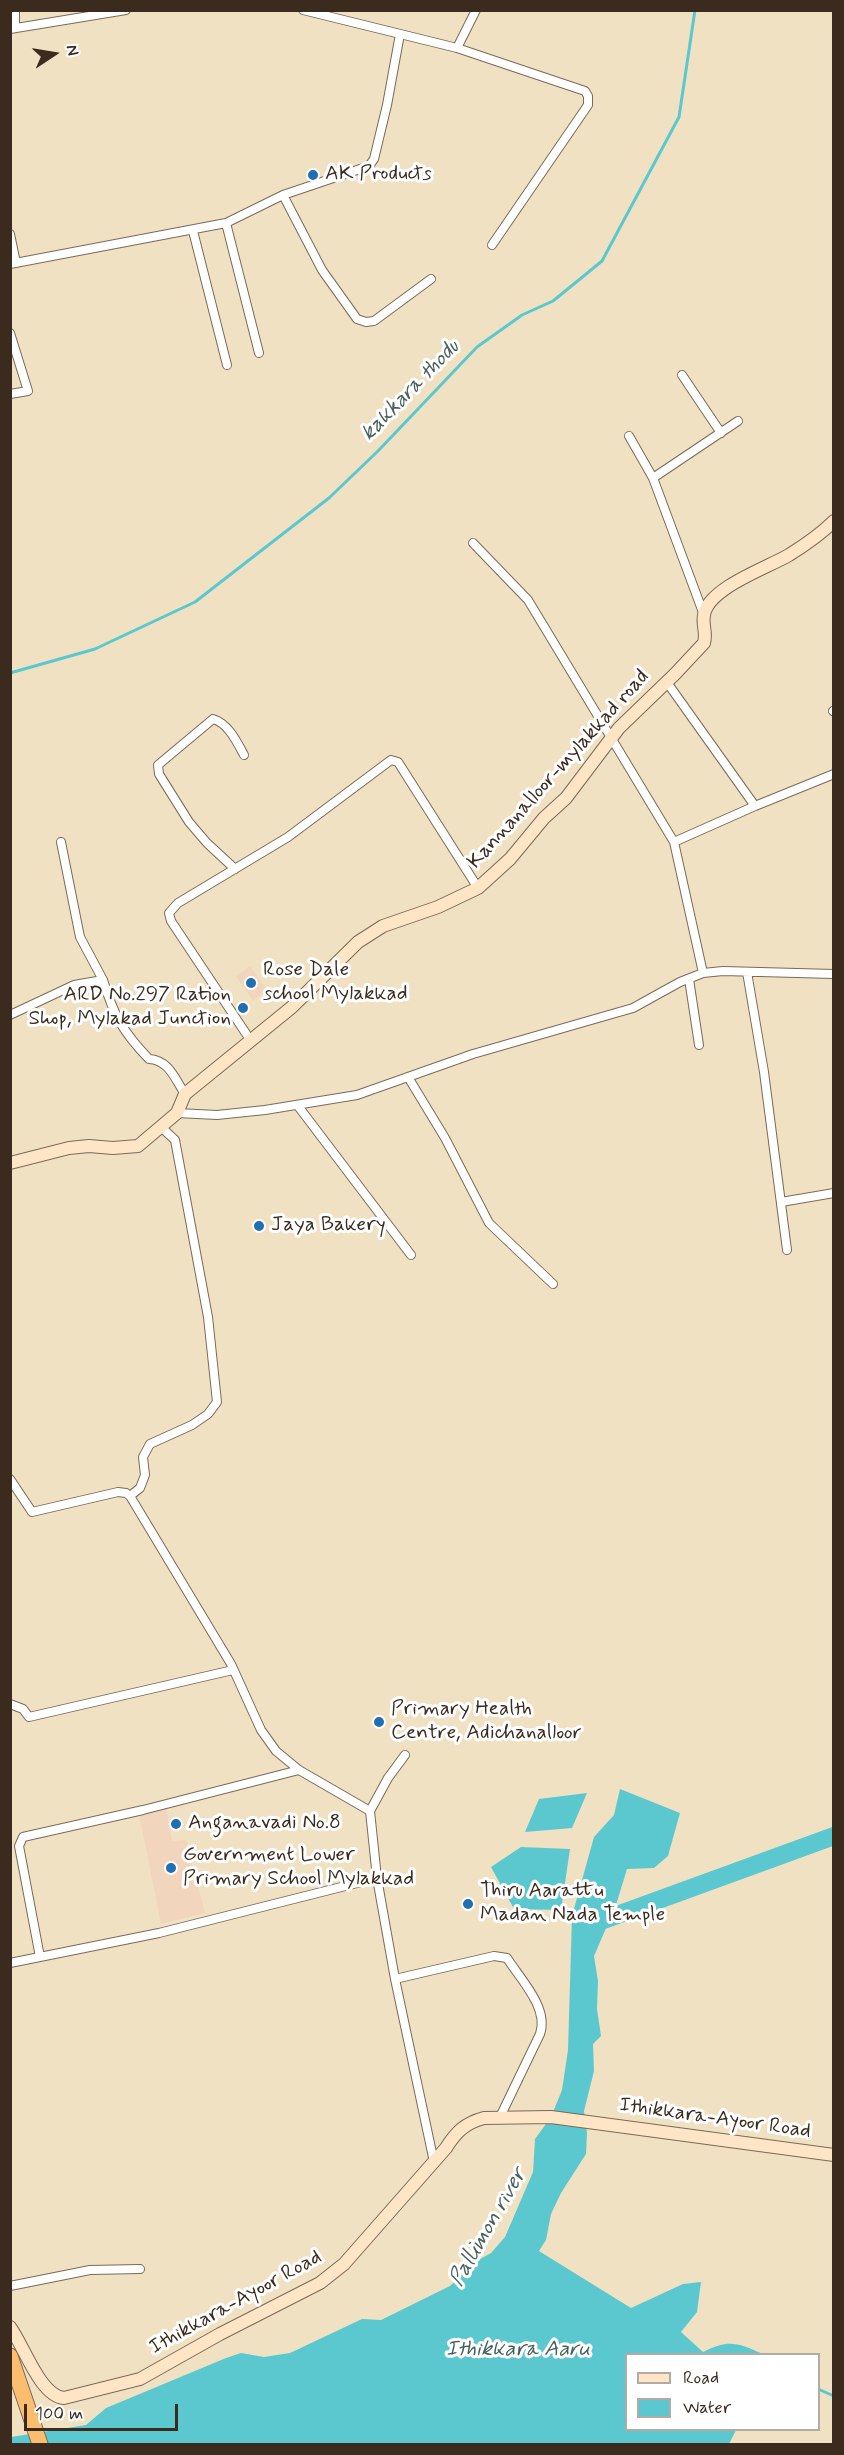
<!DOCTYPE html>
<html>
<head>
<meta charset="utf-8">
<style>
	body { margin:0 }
	#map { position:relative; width:844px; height:2455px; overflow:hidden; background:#f0e1c3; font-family:Mynerve,sans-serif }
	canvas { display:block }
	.frame { position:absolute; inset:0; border:12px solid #3b2a1e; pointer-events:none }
	.legend { position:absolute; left:625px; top:2353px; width:195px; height:78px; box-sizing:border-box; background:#fff; border:2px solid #b1aaa5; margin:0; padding:8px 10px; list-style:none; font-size:18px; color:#3b2a1e }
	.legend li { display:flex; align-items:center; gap:12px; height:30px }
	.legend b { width:30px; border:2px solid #b1aaa5 }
	.north { position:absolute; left:24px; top:24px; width:60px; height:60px; -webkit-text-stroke:4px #fff; paint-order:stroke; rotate:78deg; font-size:16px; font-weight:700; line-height:24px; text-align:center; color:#3b2a1e }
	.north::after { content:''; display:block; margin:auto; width:21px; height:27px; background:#3b2a1e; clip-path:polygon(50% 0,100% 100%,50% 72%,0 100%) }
	.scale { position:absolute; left:24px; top:2404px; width:154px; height:27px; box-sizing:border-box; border:3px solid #3b2a1e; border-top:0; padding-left:8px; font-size:18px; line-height:21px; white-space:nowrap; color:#3b2a1e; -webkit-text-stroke:4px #fff; paint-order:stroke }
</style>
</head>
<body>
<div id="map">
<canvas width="844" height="2455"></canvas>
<div class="frame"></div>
<ul class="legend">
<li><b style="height:8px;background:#fee5c5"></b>Road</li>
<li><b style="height:16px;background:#5bc8cf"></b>Water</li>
</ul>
<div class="north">N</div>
<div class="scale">100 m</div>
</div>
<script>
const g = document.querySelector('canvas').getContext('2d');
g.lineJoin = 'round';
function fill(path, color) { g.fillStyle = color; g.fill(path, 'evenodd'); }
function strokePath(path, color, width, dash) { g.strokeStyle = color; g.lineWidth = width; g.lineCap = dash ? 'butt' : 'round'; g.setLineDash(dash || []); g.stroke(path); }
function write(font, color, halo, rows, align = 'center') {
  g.font = font + ' Mynerve,sans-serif'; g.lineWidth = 6; g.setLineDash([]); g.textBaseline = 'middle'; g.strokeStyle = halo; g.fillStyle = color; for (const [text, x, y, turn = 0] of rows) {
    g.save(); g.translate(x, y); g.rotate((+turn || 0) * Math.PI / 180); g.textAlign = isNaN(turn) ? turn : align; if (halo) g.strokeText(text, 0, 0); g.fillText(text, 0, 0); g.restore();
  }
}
const built = new Path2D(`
	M250 966 267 990 253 1001 236 976Z
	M166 1807 172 1841 186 1840 205 1913 161 1924 139 1814Z`);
const water = new Path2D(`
	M620 1789 680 1813 668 1856 654 1868 627 1869 616 1905 594 1956 598 1981 597 2009 601 2036 593 2044 594 2071 584 2111 587 2133 586 2154 561 2193 551 2214 546 2240 539 2251 631 2308 683 2284 701 2282 697 2312 681 2332 703 2352C730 2339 737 2343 763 2354H626V2430H736L729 2444H11V2437L86 2425 106 2408 226 2358 241 2353 264 2357 290 2353 362 2319 381 2320 450 2286 475 2262 491 2253 505 2237 533 2172 535 2139 551 2117 562 2090 568 2050 572 1916 594 1837 614 1815Z
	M587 1793 572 1828 525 1832 539 1799Z
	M521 1847 570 1849 561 1910 514 1909 491 1867Z`);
const stream = new Path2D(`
	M10 673 95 649 195 602 329 498 378 451 477 347 522 315 553 301 602 261 679 117 695 10
	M818 2389 834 2396`);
const river = new Path2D(`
	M587 1926 834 1836`);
const street = new Path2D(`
	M303 10 457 48 585 91 588 96V105L492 245
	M15 28V10
	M10 29 126 10
	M457 48 476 10
	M283 195 322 270 357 319 366 322 374 321 431 279
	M226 223 259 353
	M193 231 227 365
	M10 234 16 263
	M10 264 226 223 283 195 369 166 374 159 387 105 400 34
	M10 333 28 391 10 394
	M682 375 721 433
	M629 436 653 478 704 615
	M653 478 738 421
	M473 543 528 600 674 842 703 973
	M666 681 755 806
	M833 711 834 712
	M674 842 755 806 834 774
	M235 869 207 843 189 822 159 774 158 765 213 719C228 723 237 742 244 755
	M747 972 764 1072 787 1250
	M689 979 699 1045
	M103 980C114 1016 123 1032 149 1059 169 1060 175 1079 185 1094
	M10 1015 74 985 103 980 80 937 61 842
	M251 1041 171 921 169 913 178 903 288 837 391 760 398 762 478 888
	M408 1077 445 1138 489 1223 553 1284
	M298 1106 411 1255
	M177 1113 217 1115 265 1110 357 1095 473 1054 633 1008 680 982 703 973 723 971 834 974
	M781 1202 834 1193
	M10 1479 32 1512 118 1492 126 1493 130 1496 231 1664 261 1730 276 1751 299 1770 370 1811
	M130 1496 140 1488 145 1475 143 1457 150 1444 192 1425 208 1414 217 1402 208 1317 175 1140 160 1126
	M10 1704 23 1709 29 1717 233 1670
	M405 1755 388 1778 370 1811 377 1878 395 1979 434 2162
	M40 1957 19 1846 23 1837 143 1810 299 1770
	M10 1963 159 1933 377 1878
	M395 1979 494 1956 507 1958C521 1980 549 2008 540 2034L500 2117
	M10 2286 90 2270 140 2269`);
const secondary = new Path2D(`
	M10 1163 69 1148 89 1146 113 1148 138 1146 177 1113 185 1094 292 1007 358 942 383 926 438 907 478 888 510 859 544 818 566 798 619 728 675 674 704 643C707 633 702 625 704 615 708 588 767 568 789 555 805 545 821 534 834 521
	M10 2327C24 2346 40 2396 64 2398L140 2379 220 2334 320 2283 344 2264 446 2148C456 2132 465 2123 484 2118L551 2117 834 2155`);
const highway = new Path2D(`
	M10 2356 40 2444`);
const markers = [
	[313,175,6,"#1f6fb2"],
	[251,983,6,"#1f6fb2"],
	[243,1008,6,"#1f6fb2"],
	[259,1226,6,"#1f6fb2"],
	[379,1722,6,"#1f6fb2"],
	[176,1824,6,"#1f6fb2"],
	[171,1868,6,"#1f6fb2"],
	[468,1904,6,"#1f6fb2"]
];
const poiNames = [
	["AK Products",325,175],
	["Rose Dale",263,971],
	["school Mylakkad",263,995],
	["ARD No.297 Ration",231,996,"right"],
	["Shop, Mylakad Junction",231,1020,"right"],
	["Jaya Bakery",271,1226],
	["Primary Health",391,1710],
	["Centre, Adichanalloor",391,1734],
	["Anganavadi No.8",188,1824],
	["Government Lower",183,1856],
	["Primary School Mylakkad",183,1880],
	["Thiru Aarattu",480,1892],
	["Madan Nada Temple",480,1916]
];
const streetNames = [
	["Kannanalloor-mylakkad road",559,770,-48],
	["Ithikkara-Ayoor Road",715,2119,8],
	["Ithikkara-Ayoor Road",236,2303,-29]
];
const waterNames = [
	["kakkara thodu",411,391,-46],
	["Pallimon river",489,2228,-60],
	["Ithikkara Aaru",518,2350]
];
fill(built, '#f2d5bd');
fill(water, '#5bc8cf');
strokePath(stream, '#5bc8cf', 3);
strokePath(river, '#5bc8cf', 18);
strokePath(street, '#7a6a58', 10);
strokePath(secondary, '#7a6a58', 14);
strokePath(highway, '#7a6a58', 17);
strokePath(street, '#fff', 8);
strokePath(secondary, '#fee5c5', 12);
strokePath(highway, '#fcbd6f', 15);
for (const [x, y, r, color] of markers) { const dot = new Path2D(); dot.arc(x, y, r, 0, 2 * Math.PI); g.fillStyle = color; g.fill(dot); strokePath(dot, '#fff', 2); }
write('21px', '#3b2a1e', '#fff', poiNames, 'left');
write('21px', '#3b2a1e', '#fff', streetNames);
write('italic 22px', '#46615c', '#fff', waterNames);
</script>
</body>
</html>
